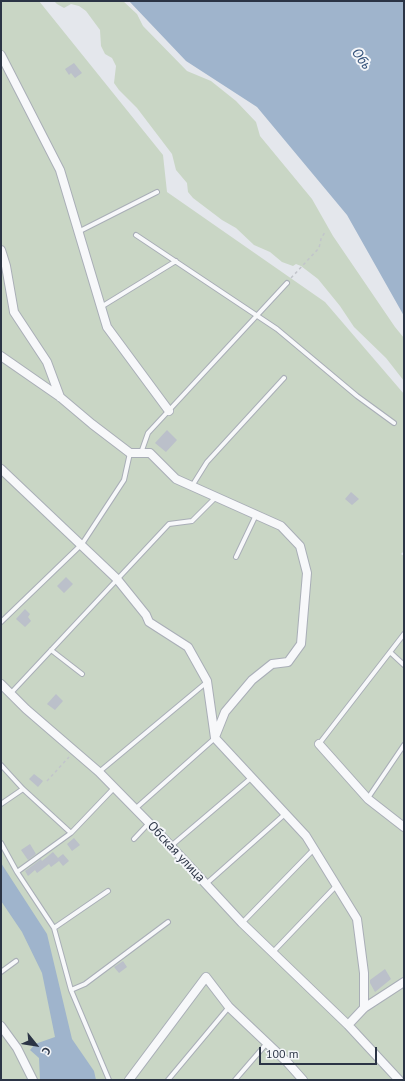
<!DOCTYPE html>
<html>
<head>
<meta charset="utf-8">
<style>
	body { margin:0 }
	#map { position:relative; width:405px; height:1081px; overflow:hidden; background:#e4e7ec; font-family:"PT Sans",sans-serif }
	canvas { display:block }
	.frame { position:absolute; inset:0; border:2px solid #2b3445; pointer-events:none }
	.north { position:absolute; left:16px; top:1025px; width:40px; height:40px; -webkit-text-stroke:3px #f4f6f9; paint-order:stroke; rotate:120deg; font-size:11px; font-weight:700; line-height:16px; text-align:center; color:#2b3445 }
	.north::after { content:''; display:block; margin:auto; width:14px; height:18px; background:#2b3445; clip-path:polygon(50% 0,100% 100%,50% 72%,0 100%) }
	.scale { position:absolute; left:259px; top:1047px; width:118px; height:18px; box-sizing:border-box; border:2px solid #2b3445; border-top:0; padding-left:5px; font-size:12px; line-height:14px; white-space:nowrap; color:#2b3445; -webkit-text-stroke:3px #f4f6f9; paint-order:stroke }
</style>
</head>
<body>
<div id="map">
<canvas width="405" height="1081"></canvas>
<div class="frame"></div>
<div class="north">С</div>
<div class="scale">100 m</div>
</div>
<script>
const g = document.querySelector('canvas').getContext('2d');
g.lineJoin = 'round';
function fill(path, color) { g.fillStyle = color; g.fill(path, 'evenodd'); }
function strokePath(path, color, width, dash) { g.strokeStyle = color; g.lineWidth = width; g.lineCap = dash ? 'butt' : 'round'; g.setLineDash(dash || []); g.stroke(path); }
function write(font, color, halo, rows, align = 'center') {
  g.font = font + ' "PT Sans",sans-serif'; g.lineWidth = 4; g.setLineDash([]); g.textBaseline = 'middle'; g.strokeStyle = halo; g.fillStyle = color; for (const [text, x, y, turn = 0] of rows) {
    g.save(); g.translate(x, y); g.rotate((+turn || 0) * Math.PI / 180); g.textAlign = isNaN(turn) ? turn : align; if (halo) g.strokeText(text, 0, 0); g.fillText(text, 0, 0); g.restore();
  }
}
const green = new Path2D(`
	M1 1H39L163 155 167 192 325 302 404 394V551L401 554 404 556V1080H1Z
	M54 1H123L137 14 143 26 187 71 211 81 236 101 256 122 260 136 312 199 333 236 395 327 404 338V381L386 358 354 327 340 306 318 279 301 266 296 264 293 266 282 262 270 252 254 245 236 228 222 220 193 198 188 192 187 183 176 170 172 154 137 108 119 90 114 83 116 66 112 58 105 54 101 46 100 30 86 11 79 6 71 4 64 8 57 4Z`);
const water = new Path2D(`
	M129 1H404V316L347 215 257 107 186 61Z
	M1 863 47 934 72 1039 94 1071 96 1080H40L39 1058 30 1050 35 1044 55 1037 42 973 22 932 1 901Z`);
const building = new Path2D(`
	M74 63 82 73 75 78 71 73 69 75 65 69Z
	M167 430 177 440 166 452 155 443Z
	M351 492 359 499 352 505 345 499Z
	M66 577 73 584 64 593 57 586Z
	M25 609 30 614 28 617 31 621 25 627 16 619Z
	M56 694 63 701 55 710 47 704Z
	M34 774 43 781 38 787 29 779Z
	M74 838 80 845 72 851 67 844Z
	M30 844 36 854 28 860 21 850Z
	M53 852 58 858 63 854 69 861 63 866 59 861 51 867 49 864 37 873 35 870 28 876 25 871 41 859 42 861Z
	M123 961 127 967 119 973 114 967Z
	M385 969 391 979 375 992 370 983V980Z`);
const path = new Path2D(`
	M291 278 319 248 321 239 325 232
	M47 781 69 757`);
const lane = new Path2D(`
	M78 232 157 192
	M136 235 277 329 357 396 394 423
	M101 307 176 261
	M141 453 148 433 287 283
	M192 486 207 462 284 378
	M236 557 256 515
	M1 622 82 544 124 480 130 453
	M51 650 82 674
	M390 652 404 665
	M11 693 169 524 192 521 216 497
	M319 744 404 634
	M1 765 23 789 71 833
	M99 772 207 682
	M368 798 404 745
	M1 804 23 789
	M135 809 215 738
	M134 839 149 823
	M1 843 17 872 54 928 71 990
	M171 846 251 778
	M17 872 71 833 114 788
	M206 884 285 814
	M242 923 314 849
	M54 928 108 891
	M273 952 336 886
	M1 972 16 961
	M109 1080 71 990 85 984 168 922
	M168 1080 229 1007
	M235 1080 267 1043`);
const street = new Path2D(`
	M1 55 60 170 107 327 169 411
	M1 250 6 266 14 312 47 362 60 397
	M1 356 60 397 92 424 130 453H150L176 479 281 526 300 546 307 573 301 644 288 662 272 664 252 680 225 712 215 737
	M1 469 117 579 146 615 149 622 188 647 207 681 215 738 306 836 357 919 364 973V1008
	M1 684 26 709 99 772 156 830 242 923 348 1025 399 1080
	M319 744 368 799 404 827
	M348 1025 364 1008 404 982
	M1 1026 17 1048 33 1080
	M129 1080 206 977 229 1007 287 1062 303 1080`);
const streetNames = [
	["Обская улица",176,852,47]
];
const waterNames = [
	["Обь",361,59,54]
];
fill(green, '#c9d6c5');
fill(water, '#9fb4cc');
fill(building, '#bbc0ca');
strokePath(lane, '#a9aeb7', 6);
strokePath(street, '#a9aeb7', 10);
strokePath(path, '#c2c5cb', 1.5, [3, 3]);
strokePath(lane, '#f7f8fa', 4);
strokePath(street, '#f7f8fa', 8);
write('13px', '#2b3445', '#f4f6f9', streetNames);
write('italic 14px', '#34527a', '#f4f6f9', waterNames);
</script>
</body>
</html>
